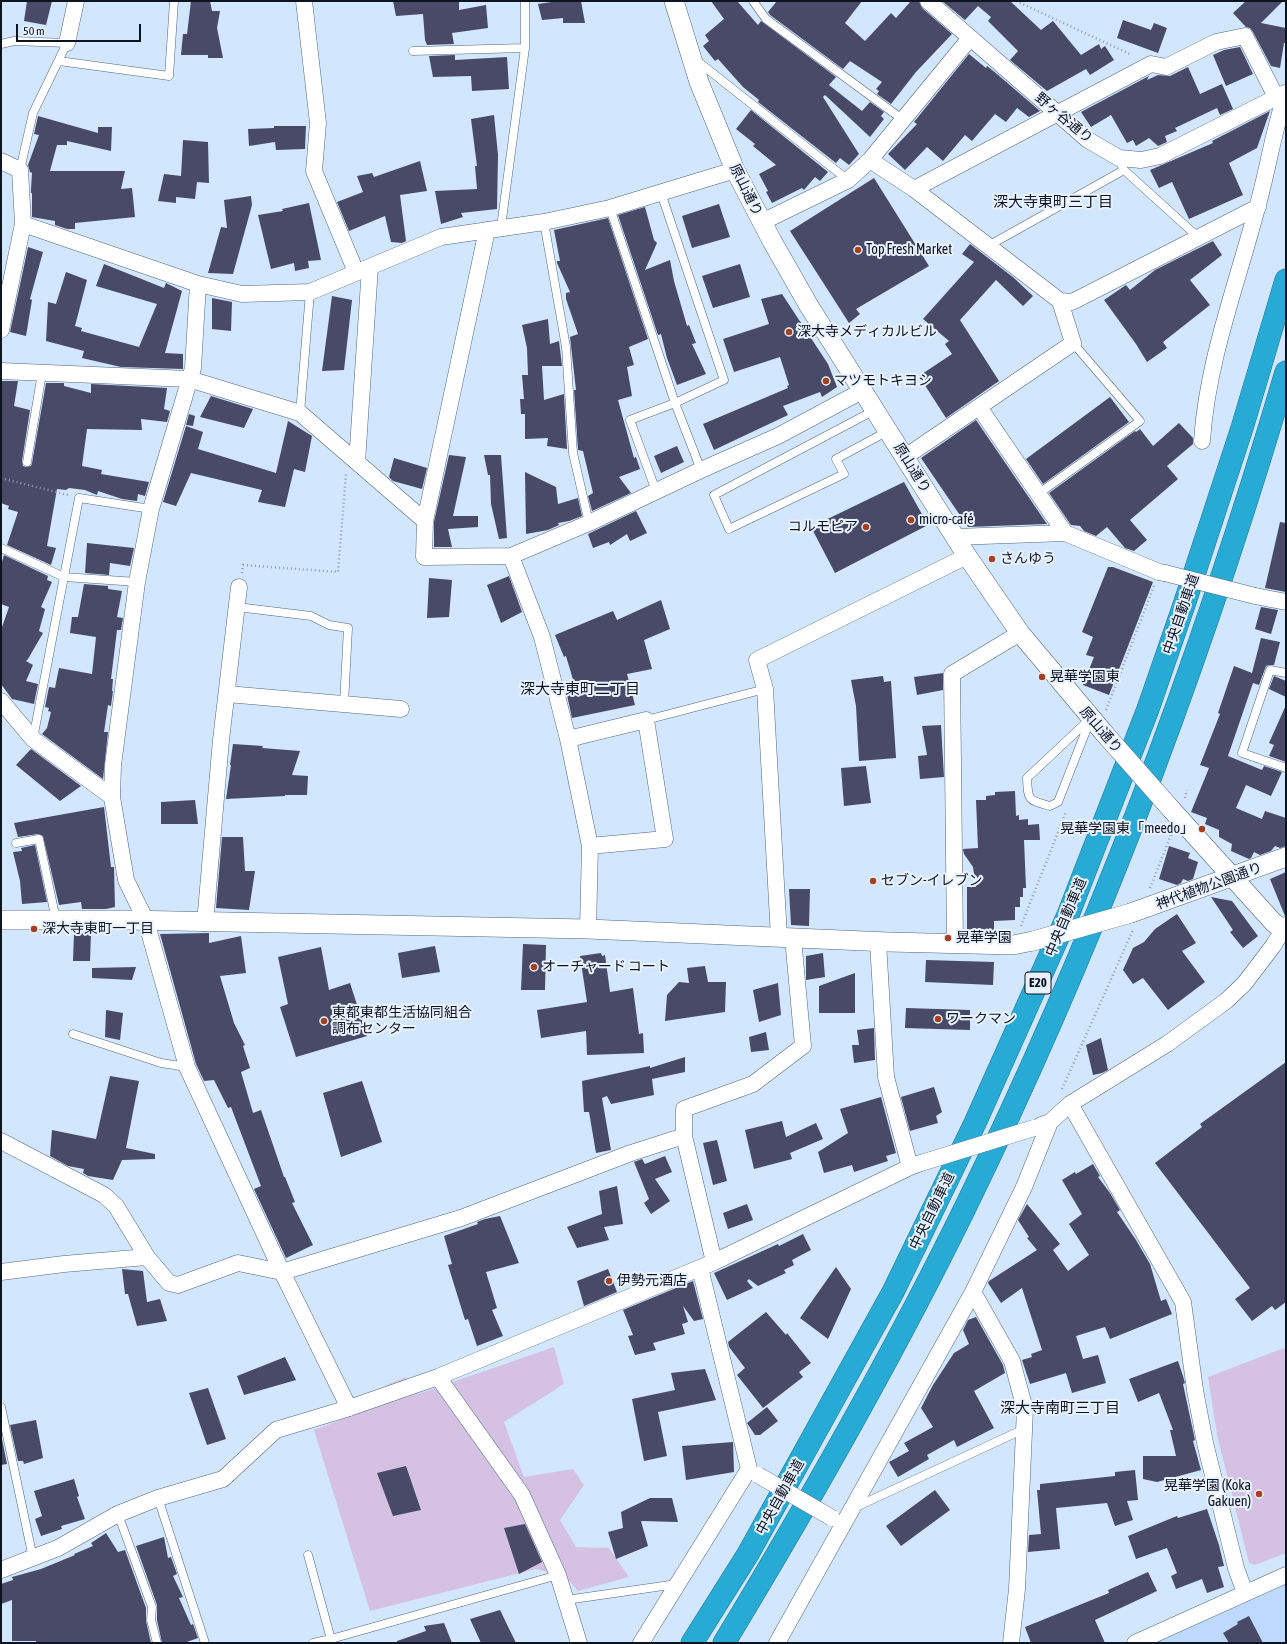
<!DOCTYPE html>
<html>
<head>
<meta charset="utf-8">
<style>
	body { margin:0 }
	#map { position:relative; width:1287px; height:1644px; overflow:hidden; background:#d2e6fe; font-family:"Asap Condensed",sans-serif }
	canvas { display:block }
	.frame { position:absolute; inset:0; border:2px solid #0c141f; pointer-events:none }
	.scale { position:absolute; left:16px; top:24px; width:125px; height:18px; box-sizing:border-box; border:2px solid #0c141f; border-top:0; padding-left:5px; font-size:12px; line-height:14px; white-space:nowrap; color:#0c141f; -webkit-text-stroke:3px #e8f2fe; paint-order:stroke }
</style>
</head>
<body>
<div id="map">
<canvas width="1287" height="1644"></canvas>
<div class="frame"></div>
<div class="scale">50 m</div>
</div>
<script>
const g = document.querySelector('canvas').getContext('2d');
g.lineJoin = 'round';
function fill(path, color) { g.fillStyle = color; g.fill(path, 'evenodd'); }
function strokePath(path, color, width, dash) { g.strokeStyle = color; g.lineWidth = width; g.lineCap = dash ? 'butt' : 'round'; g.setLineDash(dash || []); g.stroke(path); }
function write(font, color, halo, rows, align = 'center') {
  g.font = font + ' "Asap Condensed","Noto Sans JP",sans-serif'; g.lineWidth = 4; g.setLineDash([]); g.textBaseline = 'middle'; g.strokeStyle = halo; g.fillStyle = color; for (const [text, x, y, turn = 0] of rows) {
    g.save(); g.translate(x, y); g.rotate((+turn || 0) * Math.PI / 180); g.textAlign = isNaN(turn) ? turn : align; if (halo) g.strokeText(text, 0, 0); g.fillText(text, 0, 0); g.restore();
  }
}
const built = new Path2D(`
	M1286 1584V1643H1155L1275 1588Z`);
const green = new Path2D(`
	M554 1347 564 1384 504 1422 524 1477 573 1469 584 1485 560 1520 576 1547 609 1548 629 1577 578 1591 566 1577 536 1569 370 1611 314 1430 385 1403 387 1385 406 1377 418 1394Z
	M1284 1348 1286 1353V1553L1255 1565 1249 1563 1217 1435 1208 1377Z`);
const building = new Path2D(`
	M27 1H52L46 25 24 21Z
	M191 1H210L212 11H220L217 28 223 58H208V55H181L183 34H187Z
	M393 1H459V10L486 5 488 28 452 33 454 44 427 45 425 40 423 14 396 16Z
	M558 1H581L585 23H563V18L542 20 538 4Z
	M711 1H737L758 25 761 21 836 77 829 85 862 111 870 102 884 112 881 116 884 119 870 137 825 95 823 97 859 154 849 165 840 158 836 163 758 102 759 100 743 87 718 59 715 61 703 46 709 41 705 35 724 19Z
	M777 1H862L845 23 865 41 891 13 896 18 911 1H919L922 8 952 34 916 72 891 104 877 94 879 91 876 89 882 82 850 61 843 69 770 15 768 12Z
	M942 1H1010L1041 30 1053 21 1081 55 1099 44 1101 49 1105 46 1114 60 1090 75 1086 69 1047 91 1010 60 1018 51 988 21 991 17 978 6 965 20Z
	M1246 1H1283L1261 23 1286 28V43H1284L1280 68 1271 66 1253 32 1250 28 1246 27 1233 13Z
	M1123 20 1151 30 1154 23 1167 28 1158 53 1117 38Z
	M1240 47 1253 74 1226 86 1213 55 1224 50Z
	M969 54 986 68 987 66 997 74 1040 111 1029 117 1017 108 1006 122 995 114 972 141 965 135 943 161 927 147 905 170 888 154 917 124 914 122Z
	M455 55V60L507 57 509 89 472 91 471 76 433 77 429 56Z
	M1188 67 1200 94 1222 84 1233 109 1220 115 1217 108 1175 128 1177 131 1165 136 1167 142 1158 146 1149 138 1136 146 1133 140 1127 143 1111 115 1091 127 1081 112 1149 76 1147 80 1158 75 1170 76Z
	M751 110 828 172 820 181 815 177 804 190 802 188 772 203 766 192 768 191 759 174 776 165 753 146 755 144 736 129Z
	M1270 111 1257 148 1229 163 1243 195 1189 219 1172 182 1159 188 1150 170 1213 143 1212 141Z
	M494 115 498 155 497 209 461 213 463 217 441 224 435 191 477 189 475 166H477L471 119Z
	M38 116 98 133V127H112L111 151 67 141V145H57L50 171H125L121 189 132 188 135 217 75 223V229H67L55 225V221L32 217V193H31V189L32 173 30 172 28 165 39 135 34 134Z
	M274 126H306L305 149 276 150 275 142 249 146 248 129 274 128Z
	M183 140 208 142 209 183 197 182 195 199 176 197V203L158 201 164 174 181 176Z
	M420 161 427 191 400 195 406 241 402 243 391 242 385 216 349 231 337 202 363 192 357 176 372 173 374 177Z
	M874 178 929 266 856 309 860 314 849 323 790 231Z
	M251 196 252 205 233 274 208 273 221 227 227 228 224 200Z
	M309 203 321 260 308 261 309 268 295 271 294 263 271 269 258 215 283 211 282 209Z
	M719 204 730 237 692 248 682 216Z
	M645 207 654 240 657 243 645 270 670 260 674 281 687 326 689 325 696 343 692 344 706 374 677 385 667 358 661 334 658 335 618 215Z
	M608 218 648 339 629 347 634 365 627 367 632 396 618 400 634 458 636 457 640 469 619 477 631 493 592 511 588 496 593 493 583 451 578 450 574 390H576L570 337 578 334 566 299V293L570 292 557 263V261H560L554 230Z
	M1213 241 1222 255 1190 280 1210 305 1163 342 1167 348 1147 362 1136 344 1104 300 1126 285 1130 290 1155 270Z
	M970 244 1014 278 1033 296 1023 306 996 280 960 320 999 381 946 418 919 376 952 354 945 344 949 341 923 319 974 262 962 254Z
	M28 247 43 252 30 299 32 300 26 336 10 332Z
	M104 264 164 288 166 283 182 291 165 353 183 354V369L121 367 82 358 84 351 46 341 48 302 56 304 66 272 87 280 75 326 82 328 81 331 139 347 157 304 96 286Z
	M740 264 750 297 713 308 702 276Z
	M782 294 828 364 837 387 822 397 820 392 783 406 788 415 714 450 703 424 788 388 787 386 789 385 780 357 734 372 723 339 769 324 761 299Z
	M332 296 352 300 344 370 322 371Z
	M212 298 232 302 231 331 212 329Z
	M548 319 550 344 559 341 562 366H542L544 400 564 394 567 449 547 446 548 438 525 439V414H521L520 399H524L522 375H528L527 348 522 325Z
	M1 381H18L14 406 30 410 22 461 23 466 26 467 31 466 32 463 46 383H64V386L91 393V384L167 388 164 409 170 411 167 422 141 419 142 430 87 429 82 466 102 470 101 474 149 482 145 496 138 494 137 501 122 499 98 491 97 495 85 490 69 488 66 490 57 489 47 546 56 548 51 565 7 545 18 512 8 509 9 506 1 503Z
	M211 396 253 409 244 428 200 417Z
	M1110 397 1129 422 1043 484 1026 459Z
	M189 414 195 416 193 426 186 425Z
	M976 420 1047 524 968 527 921 458Z
	M288 421 312 436 305 472 294 469 285 507 258 502 262 490 191 473 176 506 163 502 186 426 203 432 198 449 276 473Z
	M1179 423 1193 438V444L1167 466 1178 479 1130 520 1147 540 1134 551 1125 548 1107 527 1096 536 1084 531 1080 526 1071 525 1049 493 1135 431 1136 432 1140 429 1153 446Z
	M677 446 684 462 661 473 654 456Z
	M449 455 466 457 453 516H478V527L448 529 452 547H434V522Z
	M484 455H501L507 538 499 539 491 504 490 475H488Z
	M394 458 427 468 422 489 393 481 389 477Z
	M525 472 556 487 558 504 578 498 582 516 569 521 558 523 559 525 548 530 526 534Z
	M904 482 928 525 835 573 811 527Z
	M636 511 647 533 630 541 627 534 610 545 609 542 593 548 588 534Z
	M1280 522 1286 523V592L1265 588Z
	M87 543 134 548 130 566 110 563 109 575 85 573Z
	M4 555 48 576 47 580 52 582 41 607 45 609 39 631 43 633 28 659 26 661 33 665 26 681 38 684 34 704 12 699 1 684V630L9 607 1 604V565Z
	M1108 567H1113L1153 582 1109 695 1083 685 1094 657 1086 655 1093 637 1082 632Z
	M509 576 522 612 501 623 487 585Z
	M429 578 452 580 449 617 427 618Z
	M84 584 108 586V589L122 591 117 617 123 618 121 630H117L111 679H113L112 691H113L111 706 108 705 104 732H108L103 779 42 734 47 728 51 712 48 711 49 708 45 707 49 687 55 688 59 668 92 674 96 637 70 633 72 617H78Z
	M661 600 670 629 644 640 652 669 627 674 635 705 572 718 567 695 577 693 566 656 564 657 555 635 613 611 617 620Z
	M1261 607 1278 610 1271 634 1255 629Z
	M1261 638 1280 642 1274 665H1269L1266 666 1259 685 1253 683 1228 756 1262 770 1264 766 1282 772 1271 796 1246 785 1236 808 1262 819 1265 811 1286 818V846L1280 848 1275 846 1271 851 1260 855 1254 852 1251 858 1249 859 1231 851 1232 844 1219 837V830L1205 824 1207 818 1191 812 1209 768 1200 765 1220 714 1218 713 1234 666 1252 673Z
	M943 673V690L917 695 914 677Z
	M883 676 884 682 891 681 896 758 859 761 856 706 851 680Z
	M1274 676 1286 681V697L1269 689Z
	M1286 705V762L1269 756 1274 745 1269 743Z
	M941 725 944 777 920 779 918 756 927 755 922 726Z
	M233 744 263 746 262 748 300 751 292 775 308 776 307 795H285V796L226 799 231 765H230Z
	M31 749 81 786 60 801 16 765Z
	M866 766 871 803 844 806 841 768Z
	M1015 791 1016 816 1019 815V820L1028 819V825L1039 824 1040 840H1024L1026 888H1023V897H1020V907H1015V920L994 921V930L967 931V887H976L973 867 964 854 963 849 978 848 976 800H986V796L995 795V792Z
	M195 800 198 824H161V802Z
	M104 807 111 867H114L115 907 106 909H82L81 902 59 905 43 836 38 834 18 837 14 823Z
	M222 837H243L245 871H255L249 910 216 908Z
	M35 845 47 902 22 904 20 881 13 852 22 851 21 848Z
	M1169 846 1190 853 1188 858 1198 862 1193 879 1188 881 1183 879 1181 883 1177 885 1159 879Z
	M1286 872V916H1285L1270 879Z
	M789 889H810L809 926 791 925Z
	M1211 897 1232 901 1258 936 1243 948 1230 932 1233 930Z
	M1177 914 1196 943 1182 951 1205 982 1168 1010 1143 978 1133 984 1123 970 1133 948 1144 942 1155 929Z
	M74 933H91L90 961H73Z
	M209 933V943L241 936 246 973 220 976 234 1023 245 1045 243 1046 250 1068 241 1072 253 1113 261 1110 284 1177H285L295 1202 292 1203 313 1245 286 1258 254 1189 261 1186 231 1107 228 1108 214 1080 204 1081 196 1064 160 934Z
	M523 944 546 945 545 990H521Z
	M435 946 440 972 402 978 398 953Z
	M321 947 329 990 350 983 367 1036 296 1057 280 1007 288 1004 278 957Z
	M601 953 602 956 605 955 610 992 633 988 639 1034 643 1033 644 1053 587 1055 586 1031 541 1038 537 1010 587 1002 580 956Z
	M823 953 825 977 806 980V956Z
	M926 960 994 962 993 985 925 982Z
	M705 966 708 982H726L725 1012 665 1021 667 995 679 982 689 983 687 968Z
	M136 967 132 980 92 978V968Z
	M855 973V1013H819V986Z
	M778 983 781 1015 759 1022 753 990Z
	M906 1008 970 1010V1030L905 1028Z
	M106 1010 123 1013 120 1040 105 1037Z
	M874 1028 875 1060 854 1063 852 1045H859L857 1030Z
	M766 1032 769 1050 751 1052 749 1037Z
	M1101 1038 1108 1070 1102 1073 1093 1075 1086 1045Z
	M685 1057V1072L652 1079 654 1095 611 1104 607 1096 602 1098 611 1150 596 1153 589 1112H584L582 1081 650 1066V1068Z
	M1286 1062V1302L1275 1310 1272 1306 1252 1321 1235 1299 1250 1288 1155 1163 1202 1127 1200 1124Z
	M110 1076 139 1081 126 1148 155 1154V1159L122 1160 113 1180 88 1176 83 1173 84 1169 68 1166 50 1156 52 1130 96 1139Z
	M362 1081 382 1142 341 1157 323 1093Z
	M934 1087 942 1112 936 1116 938 1123 910 1131 901 1097Z
	M881 1097 896 1153 886 1156 888 1161 854 1172 852 1165 824 1173 818 1152 848 1133 840 1109Z
	M782 1121 786 1137 816 1123 823 1139 790 1153 792 1159 754 1169 745 1130Z
	M717 1140 727 1181 713 1185 703 1143Z
	M665 1156 672 1172 655 1179 670 1201 651 1214 644 1203 649 1199 634 1162 642 1159 645 1164Z
	M1093 1164 1100 1176 1098 1177 1110 1193 1120 1210 1117 1212 1136 1240 1150 1264 1161 1301 1166 1299 1172 1314 1110 1339 1105 1327 1076 1336 1083 1359 1098 1355 1106 1383 1072 1393 1066 1373 1030 1384 1022 1360 1032 1357 1031 1354 1042 1350 1022 1288 1001 1303 988 1283 989 1281 1037 1250 1027 1238 1029 1237 1018 1220 1027 1204 1060 1244 1053 1250 1068 1271 1089 1255 1069 1224 1082 1214 1062 1180 1075 1172 1076 1174Z
	M617 1186 623 1224 604 1227 609 1240 577 1248 567 1227 602 1214 599 1191Z
	M747 1204 753 1220 728 1229 723 1213Z
	M500 1216 519 1263 486 1272 497 1308 492 1310 503 1336 477 1346 468 1319 465 1320 448 1265 452 1264 444 1236 478 1224 477 1222 485 1219Z
	M803 1234 811 1250 792 1260 794 1265 784 1270 786 1273 758 1286 749 1279 747 1281 753 1288 727 1300 714 1273 778 1244 779 1246Z
	M836 1267 851 1289 828 1339 800 1318Z
	M122 1269 143 1271 147 1302 160 1299 167 1321 137 1326 128 1294H125Z
	M608 1269 617 1292 584 1306 577 1281Z
	M693 1281 703 1319 694 1321 683 1306 688 1322 682 1324 685 1334 653 1343 656 1350 635 1355 628 1336 633 1335 623 1310Z
	M766 1312 786 1335 787 1333 811 1363 799 1372 803 1377 763 1408 737 1375 745 1368 729 1347 728 1342Z
	M976 1317 1003 1365 1005 1373 974 1391 994 1428 957 1447 954 1440 927 1455 929 1459 898 1477 889 1462 909 1451 904 1443 933 1427 921 1408 933 1385 954 1353 969 1344 963 1330 968 1320Z
	M285 1357 296 1380 244 1395 237 1376Z
	M1178 1361 1183 1376 1185 1383 1183 1384 1195 1440 1193 1441 1201 1470 1157 1482 1143 1479V1456H1176L1170 1430H1173L1159 1393 1138 1402 1129 1379Z
	M705 1369 716 1400 658 1412 667 1456 644 1461 632 1399 675 1390 671 1373Z
	M208 1388 226 1439 207 1445 189 1393Z
	M767 1407 778 1421 760 1435H755L747 1423Z
	M36 1420 43 1458 24 1464 23 1461H18L10 1425Z
	M1 1434 7 1464 1 1465Z
	M733 1442 734 1472 686 1480 682 1446Z
	M406 1466 421 1510 393 1516 377 1473Z
	M1135 1470 1138 1500 1127 1501 1133 1520 1115 1526 1107 1503 1056 1508 1060 1549 1028 1552 1029 1535 1041 1534 1037 1490H1040V1484L1115 1476V1472Z
	M74 1479 79 1496 77 1497 85 1519 61 1526 62 1529 41 1536 35 1519 42 1516 34 1491Z
	M935 1490 950 1510 901 1546 886 1526Z
	M650 1498H672L678 1522 641 1521 648 1546 616 1559 608 1532 623 1528 621 1512Z
	M1207 1509 1219 1545 1224 1566 1218 1567 1224 1587 1207 1593 1202 1579 1176 1589 1171 1576 1177 1573 1167 1548 1136 1559 1128 1536 1177 1516 1178 1518Z
	M525 1524 542 1562 519 1574 504 1528Z
	M106 1533 118 1552 125 1550 146 1608V1621L151 1643H36V1641H12V1600L1 1604V1584L13 1580 12 1577 41 1569 75 1555 74 1554 93 1546 91 1543Z
	M164 1537 168 1558 171 1557 177 1574 173 1576 183 1597 179 1598 191 1625 193 1624 198 1638 184 1643H162L157 1620V1605L136 1546Z
	M1148 1572 1157 1591 1095 1620 1105 1643H1031L1025 1627 1109 1593 1108 1590Z
	M500 1610 516 1643H481L470 1619Z
	M1249 1616 1263 1643H1229L1223 1633 1238 1624 1237 1622Z
	M444 1623 452 1643H397V1641L426 1631 424 1626Z`);
const path = new Path2D(`
	M1016 1 1132 55
	M1 478 68 495
	M242 573 243 565 338 572 346 474
	M1106 710 1154 586
	M1185 798 1187 790
	M1150 888 1171 835
	M1021 926 1066 812
	M1062 1089 1133 930`);
const service = new Path2D(`
	M753 1 766 19 902 119
	M1 44 14 41 67 43 33 113 20 170
	M413 51 525 48
	M696 60 848 180
	M59 61 169 76 174 1
	M1122 166 1124 170 1198 237
	M610 208 675 403 701 470
	M544 222 566 347 573 453 589 523
	M501 227 525 48V1
	M988 246 1124 170
	M875 410 714 495 729 529 844 474 836 459 888 431
	M300 413 310 292
	M27 462 42 373
	M656 491 630 420 675 403 724 380 661 193
	M1038 494 1140 421 1073 343
	M1 548 64 577 137 582
	M237 607 311 616 329 625 348 628 344 704
	M1286 673 1270 670 1242 753 1286 768
	M1091 718 1058 802 1050 806C1028 800 1028 801 1027 778Z
	M646 720 765 689
	M33 739 79 498 151 509
	M16 843 39 839 56 920
	M73 1034 161 1063 187 1067
	M1 1407 33 1558
	M158 1498 205 1643
	M856 1507 1024 1429
	M118 1514 152 1607 151 1620 157 1643
	M308 1555 332 1643
	M566 1600 677 1584
	M313 1643 331 1639 558 1575`);
const minor = new Path2D(`
	M304 1 318 123 314 171 356 272
	M928 1 1088 140 1119 158 1141 160 1160 156 1285 93
	M67 43 76 1
	M870 160 914 189 1060 301 1073 343 905 457
	M1 161 20 170 23 224 1 330
	M914 189 1151 64 1166 67 1216 42 1245 36 1276 97
	M762 222 848 180 870 160 970 38
	M23 224 198 284 242 294 310 292 441 237 544 222 610 208 735 170
	M487 230 425 521 424 557 511 556 589 523 701 470 778 436 862 391
	M198 284 193 368 151 509 137 582 113 765 112 797 126 880 146 921 187 1067 282 1272 349 1408
	M1060 301 1072 302 1258 207
	M1 371 189 379 300 413 425 521
	M979 407 1065 533
	M1202 441C1207 362 1237 284 1257 208 1268 170 1273 131 1286 94
	M357 462 370 267
	M955 537 1065 533 1159 572 1165 573
	M511 556 542 637 568 739 590 846 588 929
	M1255 596 1286 602
	M227 694 401 709
	M1 701 33 739 112 797
	M568 739 646 720 665 839 590 846
	M205 923 221 740 239 587
	M779 937 765 689 757 660 967 556
	M878 942 886 1077 910 1167
	M955 944 952 674 1020 633
	M1070 1104 1183 1302 1195 1390 1205 1443 1236 1568 1245 1593
	M1041 1125 1050 1122 1070 1104 1167 1044 1226 1001 1244 984 1273 946 1286 925
	M1 1141 104 1195 116 1206 147 1257 169 1283 178 1285 238 1263 282 1272 461 1218 631 1153 684 1136
	M714 1262 684 1136V1109L753 1084 803 1046 793 938
	M1 1272 64 1264 147 1257
	M973 1292 1012 1361 1025 1409 1017 1589 1011 1643
	M438 1377 522 1495 558 1575 579 1643
	M1 1570 58 1548 118 1514 158 1498 223 1479 276 1430 349 1408 438 1377 714 1262 910 1167 921 1163
	M641 1643 749 1469 700 1268
	M777 1643 973 1292 1024 1187 1050 1122
	M1135 1643 1286 1575`);
const tertiary = new Path2D(`
	M674 1 699 82 735 170 772 241 809 306 967 556 1020 633 1104 733
	M1171 809 1273 922 1286 932
	M1131 913 1286 857
	M1 920H125L588 929 888 942 1013 945 1033 941`);
const motorway = new Path2D(`
	M692 1643 748 1554 893 1292 975 1123 1068 915 1148 709 1185 602 1242 428 1286 280
	M724 1643C810 1501 892 1357 965 1208 1096 940 1202 658 1286 372`);
const minorBridge = new Path2D(`
	M1165 573 1255 596
	M921 1163 1034 1128
	M758 1475 832 1518`);
const tertiaryBridge = new Path2D(`
	M1104 733 1171 809
	M1033 941 1131 913`);
const markers = [
	[858,250,4,"#a63f20"],
	[789,332,4,"#a63f20"],
	[826,381,4,"#a63f20"],
	[911,520,4,"#a63f20"],
	[866,527,4,"#a63f20"],
	[992,559,4,"#a63f20"],
	[1042,677,4,"#a63f20"],
	[1202,829,4,"#a63f20"],
	[873,881,4,"#a63f20"],
	[34,929,4,"#a63f20"],
	[948,938,4,"#a63f20"],
	[534,967,4,"#a63f20"],
	[938,1019,4,"#a63f20"],
	[324,1021,4,"#a63f20"],
	[609,1281,4,"#a63f20"],
	[1259,1494,4,"#a63f20"]
];
const shields = [
	[1038,983,26]
];
const shieldNames = [
	["E20",1038,983]
];
const streetNames = [
	["野ヶ谷通り",1064,118,40],
	["原山通り",746,190,64],
	["原山通り",912,468,58],
	["中央自動車道",1181,614,-71],
	["原山通り",1101,730,49],
	["神代植物公園通り",1209,886,-20],
	["中央自動車道",1066,917,-67],
	["中央自動車道",932,1211,-64],
	["中央自動車道",780,1497,-61]
];
const poiNames = [
	["Top Fresh Market",866,250],
	["深大寺メディカルビル",797,332],
	["マツモトキヨシ",834,381],
	["micro-café",919,520],
	["コルモピア",858,527,"right"],
	["さんゆう",1000,559],
	["晃華学園東",1050,677],
	["晃華学園東「meedo」",1194,829,"right"],
	["セブン-イレブン",881,881],
	["深大寺東町一丁目",42,929],
	["晃華学園",956,938],
	["オーチャード コート",542,967],
	["東都東都生活協同組合",332,1013],
	["調布センター",332,1029],
	["ワークマン",946,1019],
	["伊勢元酒店",617,1281],
	["晃華学園 (Koka",1251,1486,"right"],
	["Gakuen)",1251,1502,"right"]
];
const neighbourhoodNames = [
	["深大寺東町三丁目",1053,202],
	["深大寺東町二丁目",580,689],
	["深大寺南町三丁目",1060,1408]
];
fill(built, '#bddafe');
fill(green, '#d5c2e3');
fill(building, '#484a67');
strokePath(service, '#50657f', 9);
strokePath(minor, '#50657f', 17);
strokePath(tertiary, '#50657f', 20);
strokePath(motorway, '#1e7695', 23);
strokePath(path, '#8d9db1', 2.5, [1, 3]);
strokePath(service, '#fff', 8);
strokePath(minor, '#fff', 16);
strokePath(tertiary, '#fff', 19);
strokePath(motorway, '#27abd5', 22);
strokePath(minorBridge, '#50657f', 17, []);
strokePath(tertiaryBridge, '#50657f', 20, []);
strokePath(minorBridge, '#fff', 16);
strokePath(tertiaryBridge, '#fff', 19);
for (const [x, y, r, color] of markers) { const dot = new Path2D(); dot.arc(x, y, r, 0, 2 * Math.PI); g.fillStyle = color; g.fill(dot); strokePath(dot, '#e8f2fe', 1.5); }
for (const [x, y, w] of shields) { const box = new Path2D(); box.roundRect(x - w / 2, y - 11, w, 22, 3); g.fillStyle = '#e8f2fe'; g.fill(box); strokePath(box, '#0c141f', 1); }
write('bold 13px', '#0c141f', null, shieldNames);
write('14px', '#0c141f', '#e8f2fe', streetNames);
write('14px', '#0c141f', '#e8f2fe', poiNames, 'left');
write('15px', '#0c141f', '#e8f2fe', neighbourhoodNames);
</script>
</body>
</html>
